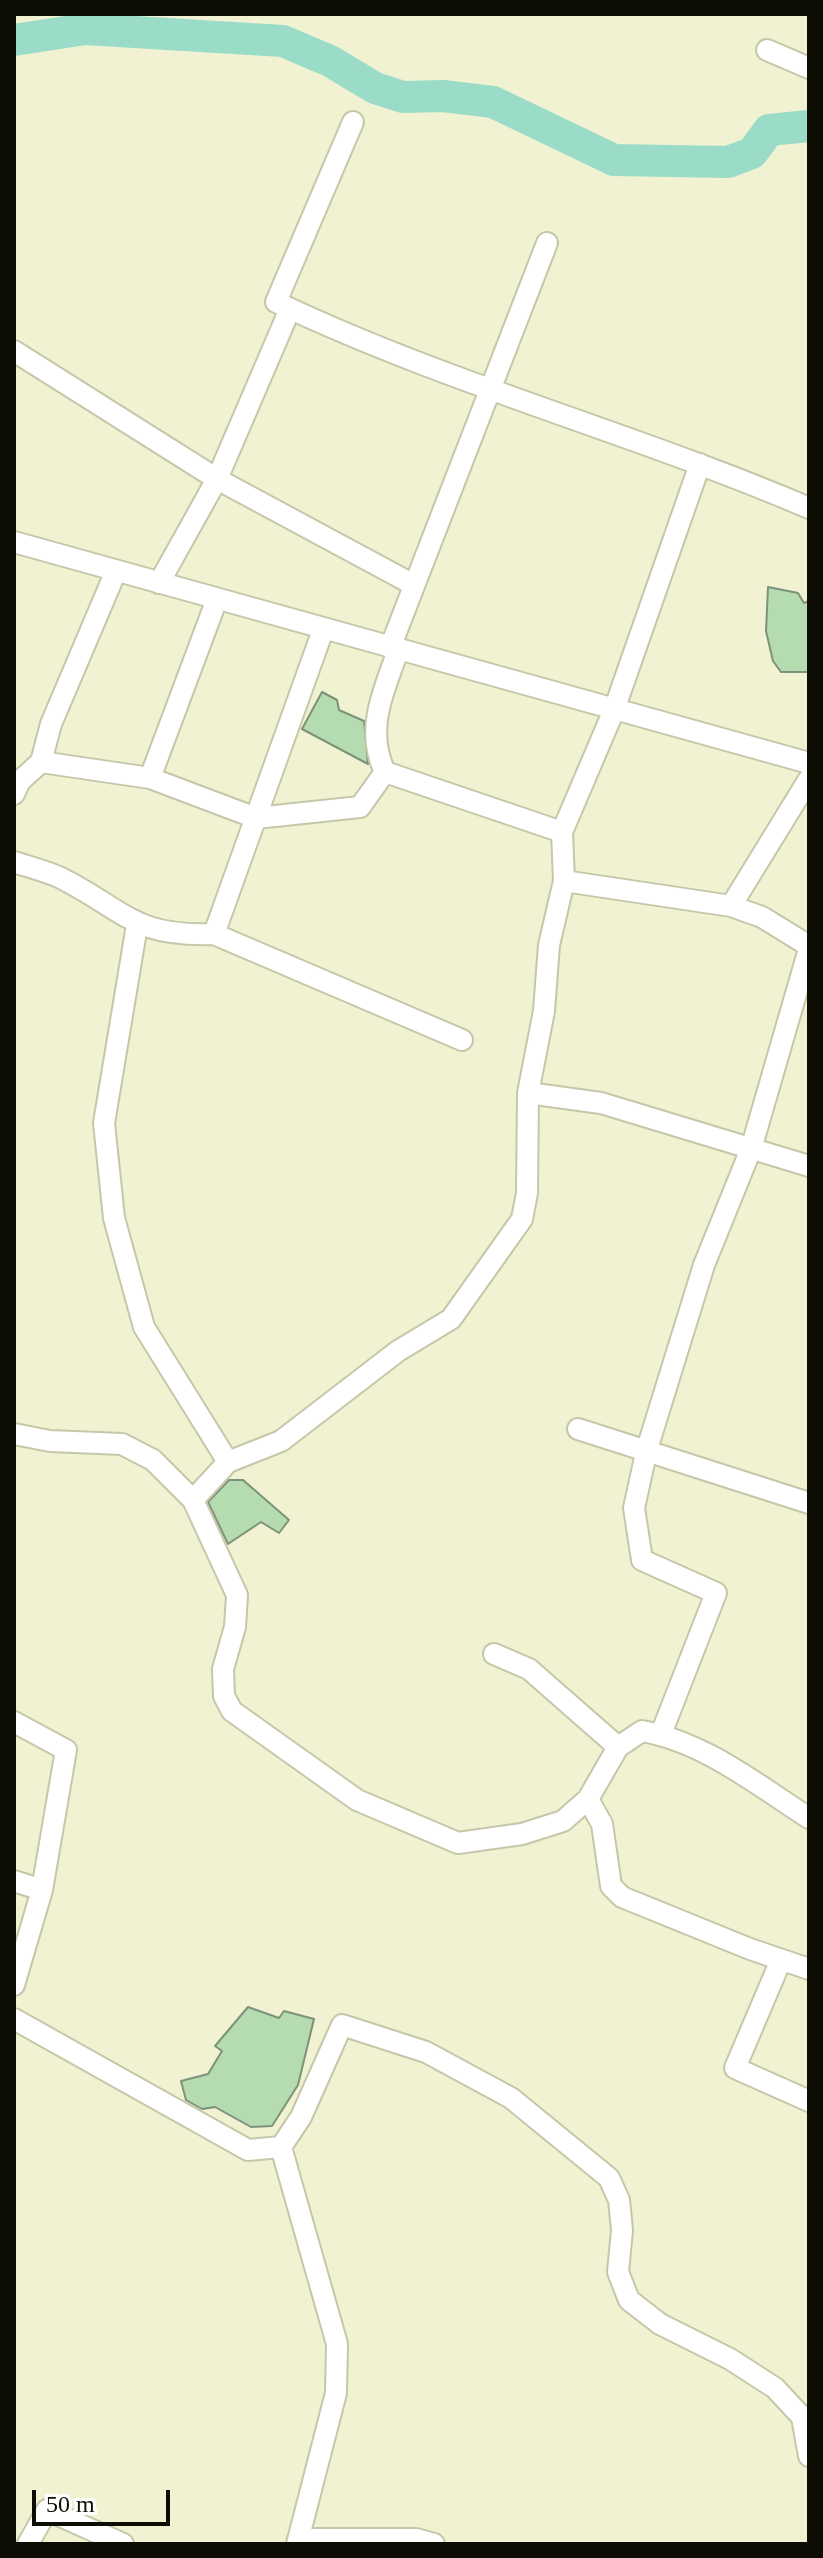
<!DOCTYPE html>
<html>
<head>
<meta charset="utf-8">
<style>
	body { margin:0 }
	#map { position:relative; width:823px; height:2558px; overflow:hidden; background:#f0f2d2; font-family:Georgia,serif }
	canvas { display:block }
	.frame { position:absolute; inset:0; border:16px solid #0d0d04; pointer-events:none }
	.scale { position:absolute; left:32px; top:2490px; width:138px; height:36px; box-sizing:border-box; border:4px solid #0d0d04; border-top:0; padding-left:10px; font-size:24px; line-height:28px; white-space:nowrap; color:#0d0d04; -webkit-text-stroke:6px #fff; paint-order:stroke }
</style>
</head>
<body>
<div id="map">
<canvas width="823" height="2558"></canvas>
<div class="frame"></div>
<div class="scale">50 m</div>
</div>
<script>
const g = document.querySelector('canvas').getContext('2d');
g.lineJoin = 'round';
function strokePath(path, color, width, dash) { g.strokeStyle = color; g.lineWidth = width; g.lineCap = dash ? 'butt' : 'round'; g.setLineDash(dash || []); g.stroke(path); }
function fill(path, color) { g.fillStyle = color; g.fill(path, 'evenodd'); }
const river = new Path2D(`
	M14 40 85 29 283 41 330 61 375 88 403 97 443 96 493 102 614 160 728 162 752 153 769 130 809 126`);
const building = new Path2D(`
	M768 587 798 593 804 603 809 601V672H781L773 661 766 631Z
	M322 692 337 700 339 710 364 721 368 764 302 729Z
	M229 1480H243L289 1520 279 1533 261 1522 228 1544 208 1502Z
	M248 2007 279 2018 284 2011 314 2019 298 2085 272 2126 251 2127 215 2107 202 2109 186 2100 181 2081 208 2074 222 2051 215 2046Z`);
const minor = new Path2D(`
	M767 50 809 68
	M353 122 276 302C448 384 634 433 809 508
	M14 351 217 479 414 585
	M14 542 809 763
	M159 583 217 479 290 309
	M390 648 547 243
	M41 762 51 724 116 571
	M385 772C365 730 383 692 398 651
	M150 778 217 599
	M14 794 20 781 41 762 150 778 256 818 360 807 385 772 562 832
	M14 862C29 867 46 871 61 878 126 911 133 937 214 934L462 1040
	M564 881 731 906 762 917 809 946
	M731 906 809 779
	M137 925 104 1123 114 1218 144 1327 228 1462
	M214 934 323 630
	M528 1093 601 1103 809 1166
	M578 1429 809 1503
	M14 1434 50 1441 122 1444 153 1460 193 1500 237 1595 235 1627 223 1669 224 1696 232 1711 357 1800 458 1843 522 1834 563 1821 588 1799 618 1747 642 1731C704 1742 756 1784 809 1818
	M193 1500 228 1462 281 1441 398 1351 451 1319 522 1219 527 1193 528 1093 544 1011 549 945 564 881 562 832 614 710 700 464
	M494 1654 529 1669 618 1747
	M14 1722 66 1750 42 1890 14 1985
	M661 1734 716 1593 642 1560 634 1508 647 1449 704 1265 751 1149 809 949
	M588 1799 602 1824 611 1886 622 1897 750 1949 809 1969
	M14 1881 42 1890
	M781 1960 735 2068 809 2101
	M14 2019 248 2150 281 2147 301 2117 342 2025 426 2052 511 2098 609 2178 619 2200 622 2230 618 2272 629 2300 660 2324 730 2359 775 2388 802 2417 809 2456
	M281 2147 337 2344 336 2393 297 2544
	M298 2539H416L434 2544
	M28 2544 47 2510 123 2544`);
strokePath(river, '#9bdcc9', 32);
fill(building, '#b5dbb0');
strokePath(building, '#7d927b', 2);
strokePath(minor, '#c6c7a9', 24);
strokePath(minor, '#fff', 20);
</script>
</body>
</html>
